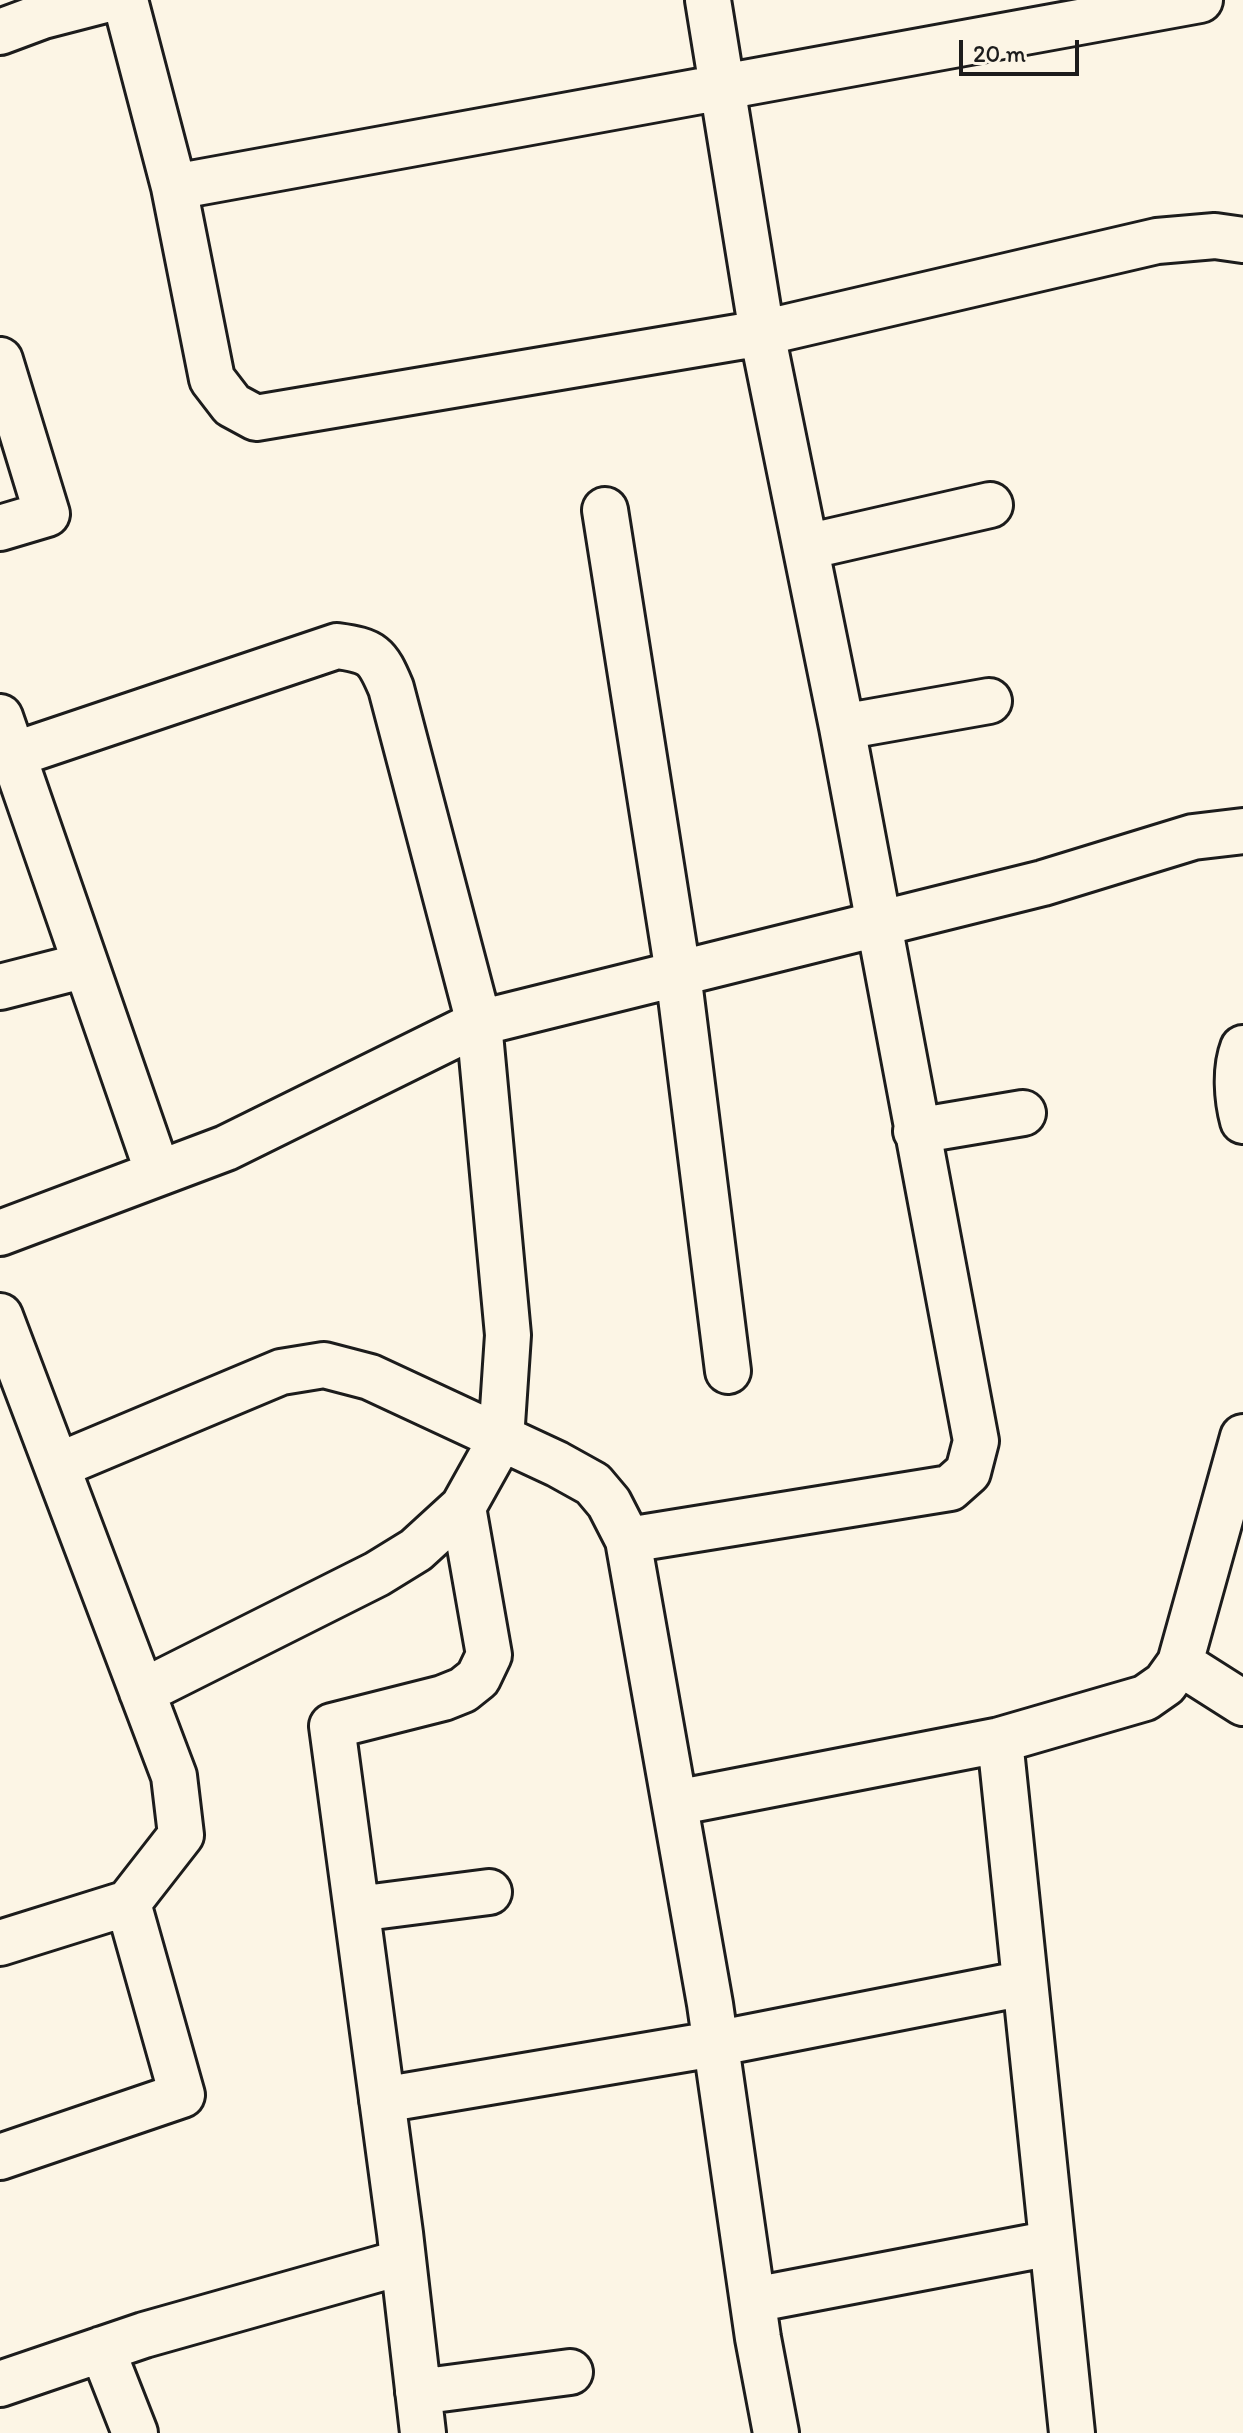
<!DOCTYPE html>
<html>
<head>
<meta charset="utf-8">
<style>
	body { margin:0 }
	#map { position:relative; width:1243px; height:2433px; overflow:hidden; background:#fcf5e5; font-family:Itim,sans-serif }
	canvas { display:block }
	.scale { position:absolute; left:959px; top:40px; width:120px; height:36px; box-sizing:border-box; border:4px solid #1c1c1c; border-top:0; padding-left:10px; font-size:24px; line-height:28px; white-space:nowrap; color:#1c1c1c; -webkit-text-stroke:6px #fcf5e5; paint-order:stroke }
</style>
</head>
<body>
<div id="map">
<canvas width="1243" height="2433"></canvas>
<div class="scale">20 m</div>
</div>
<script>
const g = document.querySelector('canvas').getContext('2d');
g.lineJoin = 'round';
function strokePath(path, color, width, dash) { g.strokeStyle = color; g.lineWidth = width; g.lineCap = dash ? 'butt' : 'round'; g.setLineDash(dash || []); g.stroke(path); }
const minor = new Path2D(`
	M125 0 174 187 1200 0
	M708 0 762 333 842 727 976 1441 968 1472 950 1488 628 1540 710 2004 758 2338 776 2433
	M0 32 43 16 105 0
	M174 187 212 379 232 405 256 418 762 333 1157 241 1215 236 1243 240
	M0 360 47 514 0 528
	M605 510 678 973 728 1371
	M806 547 990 505
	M0 717 158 1173
	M842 727 989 701
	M13 755 337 646C373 651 377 655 391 688L479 1023 508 1335 501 1439 463 1507 416 1550 377 1574 142 1692
	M0 987 86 965
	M1243 1048C1235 1069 1237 1099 1243 1121
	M916 1131 1023 1113
	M0 1233 226 1148 479 1023 1043 883 1193 837 1243 831
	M0 1316 174 1776 181 1835 128 1903 0 1943
	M57 1466 281 1372 324 1365 370 1377 557 1464 593 1484 609 1503 628 1540
	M1180 1663 1243 1703
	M1000 1740 1072 2433
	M675 1803 1000 1740 1145 1698 1165 1684 1180 1663 1243 1437
	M357 1909 489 1892
	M382 2100 714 2044 1025 1983
	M0 2157 182 2095 128 1903
	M753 2300 1052 2243
	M102 2349 135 2433
	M0 2384 144 2335 403 2262
	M418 2392 570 2372
	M423 2433 400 2233 332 1726 443 1698 463 1690 478 1678 489 1655 463 1507`);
strokePath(minor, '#1c1c1c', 50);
strokePath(minor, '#fcf5e5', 44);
</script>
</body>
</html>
